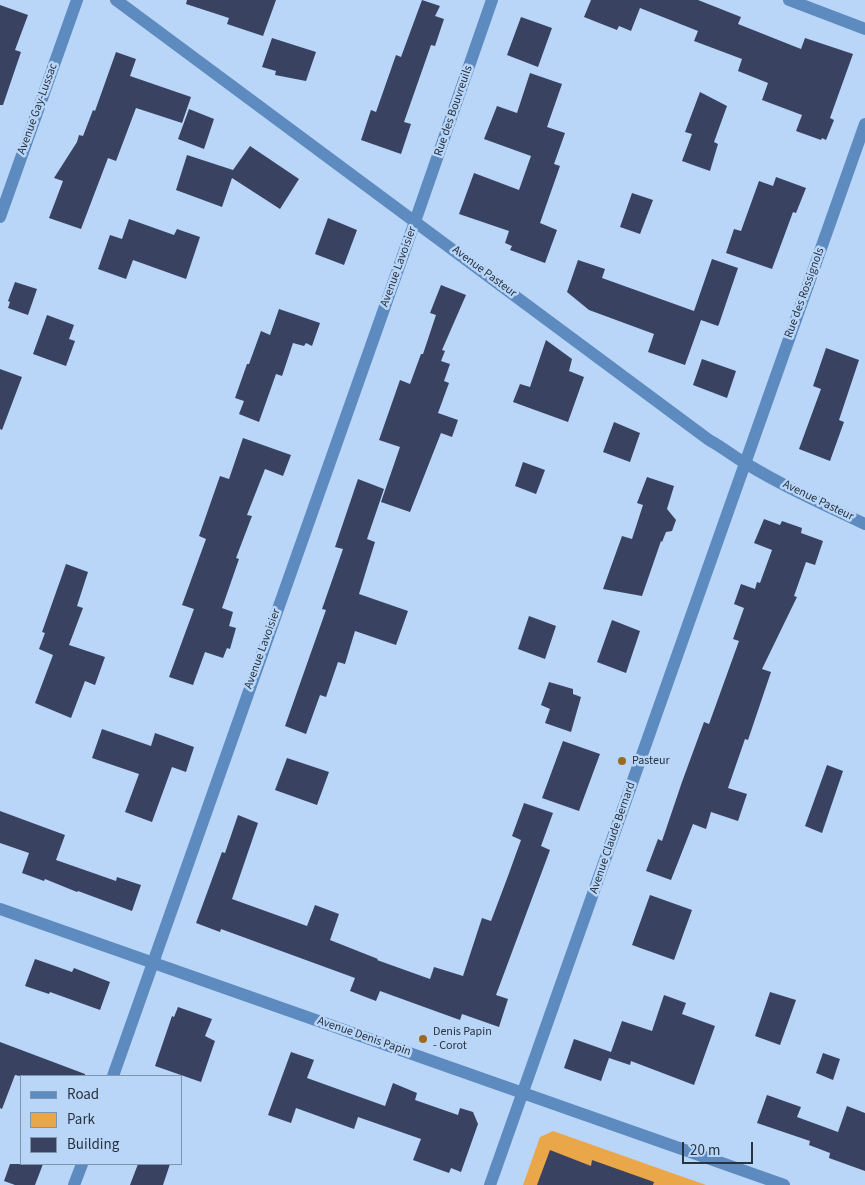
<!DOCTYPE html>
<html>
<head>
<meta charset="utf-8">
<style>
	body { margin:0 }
	#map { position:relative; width:865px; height:1185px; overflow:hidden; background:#b9d6f8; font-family:"Source Sans 3",sans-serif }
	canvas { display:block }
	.legend { position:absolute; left:20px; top:1075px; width:162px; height:90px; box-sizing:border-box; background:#b9d6f8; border:1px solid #7f95ae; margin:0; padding:6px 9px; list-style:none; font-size:15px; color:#273340 }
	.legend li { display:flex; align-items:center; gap:10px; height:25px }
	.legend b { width:25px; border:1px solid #7f95ae }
	.scale { position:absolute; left:682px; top:1142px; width:71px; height:22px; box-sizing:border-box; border:2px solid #273340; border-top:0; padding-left:6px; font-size:15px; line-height:18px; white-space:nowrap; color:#273340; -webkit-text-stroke:4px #b9d6f8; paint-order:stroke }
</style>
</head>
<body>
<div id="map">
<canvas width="865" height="1185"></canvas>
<ul class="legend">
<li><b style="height:6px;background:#5d8bc0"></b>Road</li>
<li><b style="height:14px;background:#e9a74a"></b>Park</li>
<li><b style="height:14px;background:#3a4262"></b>Building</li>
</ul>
<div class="scale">20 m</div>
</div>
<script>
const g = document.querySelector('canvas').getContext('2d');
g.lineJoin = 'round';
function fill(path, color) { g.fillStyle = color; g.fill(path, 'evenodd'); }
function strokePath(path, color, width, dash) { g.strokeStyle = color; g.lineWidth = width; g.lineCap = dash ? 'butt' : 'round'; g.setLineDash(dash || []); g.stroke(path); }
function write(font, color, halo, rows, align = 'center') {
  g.font = font + ' "Source Sans 3",sans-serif'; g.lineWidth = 5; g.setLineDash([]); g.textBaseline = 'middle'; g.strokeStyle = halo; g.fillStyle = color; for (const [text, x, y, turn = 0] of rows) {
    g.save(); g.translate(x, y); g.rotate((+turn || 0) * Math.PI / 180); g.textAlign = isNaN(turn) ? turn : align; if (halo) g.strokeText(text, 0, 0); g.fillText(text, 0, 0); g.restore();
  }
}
const green = new Path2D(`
	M553 1131 706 1185H523L540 1137Z`);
const building = new Path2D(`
	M187 0H276L263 36 227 24 229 18 186 4Z
	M422 0 440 6 435 16 444 19 435 46 431 45 404 122 411 124 401 154 361 140 371 110 376 112 396 55 401 57Z
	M591 0H698L741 17 738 24 801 49 805 38 853 54 830 118 834 120 826 140 822 138 821 140 796 131 802 115 762 100 768 83 738 71 742 59 694 41 698 31 640 8 631 31 619 26 617 30 584 17Z
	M0 5 28 15 15 50 21 52 3 105H0Z
	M521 17 552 28 538 67 507 55Z
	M272 38 316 52 306 81 275 75 276 71 262 67Z
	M116 52 136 59 130 76 191 97 182 123 136 108 116 161 108 158 81 229 49 218 63 181 54 178 77 142 79 135 83 136 93 110 95 111Z
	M530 73 562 84 547 127 565 133 554 164 560 166 540 223 557 230 545 263 510 250 512 246 505 243 509 231 459 214 474 173 519 190 531 156 484 139 497 106 517 113Z
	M700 92 727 106 714 142 718 144 710 171 682 161 692 134 685 132Z
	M189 109 214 119 204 149 178 139Z
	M250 146 299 179 280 209 232 178 222 207 176 190 187 155 233 170Z
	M776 177 806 188 796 213 793 212 772 269 726 253 734 229 741 231 759 181 773 186Z
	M632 193 653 200 640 234 620 227Z
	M328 218 357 230 344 265 315 254Z
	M129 219 174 235 177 229 200 237 186 279 133 260 126 279 98 269 110 235 122 239Z
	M712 259 738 268 719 324 718 326 701 320 685 365 648 352 654 334 589 310 567 292 578 260 605 269 602 278 694 311Z
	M15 282 37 289 28 315 8 308 10 302 8 301Z
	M441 285 466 295 442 350 445 351 441 361 450 364 444 381 449 383 438 413 458 420 452 437 441 433 410 512 381 502 400 447 379 440 400 380 410 384 421 354H423L436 315 430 313Z
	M279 309 320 323 312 346 306 343 304 346 293 343 282 376 276 374 259 422 239 414 244 401 235 398 247 364H249L261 331 270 335Z
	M47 315 74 325 69 339 75 341 66 366 33 354Z
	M546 340 572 359 569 371 584 377 568 422 513 402 520 384 530 387Z
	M826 348 859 360 839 420 844 422 830 461 799 449 821 389 813 386Z
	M702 359 736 371 727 398 693 385Z
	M0 369 22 377 2 430 0 429Z
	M614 422 640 433 630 462 603 452Z
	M243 438 291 455 283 476 265 469 247 515 252 516 236 558 239 559 222 608 233 612 229 626 236 628 230 649 227 648 223 658 205 652 193 685 169 677 194 609 182 605 206 539 199 536 220 476 229 479Z
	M523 462 545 470 536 494 515 486Z
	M647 477 674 486 667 509 676 520 672 531 666 532 662 542 661 541 642 596 603 589 622 536 632 539 643 505 637 503Z
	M358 479 384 489 367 539 375 542 359 594 408 611 396 645 355 631 345 664 338 662 326 697 320 695 306 734 285 726 326 610 322 609 343 549 335 547Z
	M764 519 780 525 782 521 802 528 801 533 823 541 815 565 806 562 794 596 797 597 762 669 771 672 748 740 745 739 728 788 747 794 738 821 711 812 706 829 693 824 671 880 646 871 658 839 662 841 682 782 704 722 709 724 739 641 733 639 744 608 734 604 741 584 755 589 757 582 760 583 772 550 754 543Z
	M66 564 88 572 77 606 83 608 69 645 105 657 95 685 85 681 71 718 35 703 53 655 39 649 45 633 42 632Z
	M529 616 556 626 545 659 518 649Z
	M612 620 640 631 626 673 597 662Z
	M549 682 573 689V694L581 697 571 732 545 723 550 709 541 705Z
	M102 729 151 746 155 733 194 747 186 772 172 767 152 822 125 812 139 774 92 758Z
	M563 741 600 754 579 811 542 798Z
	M287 758 329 772 317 805 275 790Z
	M827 765 843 771 822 833 805 826Z
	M524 803 553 813 541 846 550 850 496 995 508 999 499 1027 462 1014 460 1020 380 991 376 1001 350 991 355 978 221 929 220 932 196 923 222 852 225 853 238 815 258 823 232 899 307 926 315 905 339 914 330 940 378 959 377 960 430 979 434 967 463 976 482 918 491 921 508 876 521 840 512 836Z
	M0 811 65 835 56 860 116 881 117 877 141 885 132 911 78 891 77 892 45 879 44 881 22 873 29 853 0 843Z
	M650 895 692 910 674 960 632 945Z
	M35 959 72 972 74 968 110 982 100 1010 50 992 49 994 25 986Z
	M770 992 796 1000 780 1045 755 1036Z
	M664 995 686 1003 682 1014 715 1026 694 1085 631 1061 630 1065 609 1058 601 1081 564 1068 574 1039 611 1052 622 1021 652 1031Z
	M178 1007 212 1019 205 1036 215 1041 201 1082 155 1066 172 1016 174 1017Z
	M0 1042 85 1074V1076H20L15 1075 2 1109 0 1108Z
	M291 1052 314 1060 307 1078 385 1106 393 1083 417 1093 415 1100 458 1115 460 1108 473 1112 478 1124 461 1172 451 1168 449 1173 413 1160 421 1139 358 1117 354 1129 296 1108 291 1123 268 1115Z
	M823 1053 840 1059 833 1080 816 1073Z
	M767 1095 801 1107 797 1117 838 1132 847 1106 865 1113V1171L829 1158 830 1153 809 1145 810 1141 757 1123Z
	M550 1150 591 1166 592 1160 654 1182 653 1185H537Z
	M10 1164H43L35 1185H15L4 1181Z
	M138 1164H170L163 1185H130Z`);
const minor = new Path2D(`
	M116 0 709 440C722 447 733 456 745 463 783 486 824 505 865 524
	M789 0 865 29
	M0 217 77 0
	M0 909 784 1185
	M113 1076 419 210 492 0
	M74 1185 82 1164
	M490 1185 865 124`);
const markers = [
	[622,761,5,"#9c6a1f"],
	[423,1039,5,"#9c6a1f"]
];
const streetNames = [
	["Avenue Gay-Lussac",38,109,-70],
	["Rue des Bouvreuils",454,111,-71],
	["Avenue Lavoisier",399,267,-70],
	["Avenue Pasteur",484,272,37],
	["Rue des Rossignols",805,293,-70],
	["Avenue Pasteur",818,501,26],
	["Avenue Lavoisier",263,649,-70],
	["Avenue Claude Bernard",613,838,-71],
	["Avenue Denis Papin",364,1037,19]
];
const poiNames = [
	["Pasteur",632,761],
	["Denis Papin",433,1032],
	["- Corot",433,1046]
];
fill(green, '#e9a74a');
fill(building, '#3a4262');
strokePath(minor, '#5d8bc0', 12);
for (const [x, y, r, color] of markers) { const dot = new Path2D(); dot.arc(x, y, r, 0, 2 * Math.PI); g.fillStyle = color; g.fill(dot); strokePath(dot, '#b9d6f8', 2); }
write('12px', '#273340', '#b9d6f8', streetNames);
write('12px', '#273340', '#b9d6f8', poiNames, 'left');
</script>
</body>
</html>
